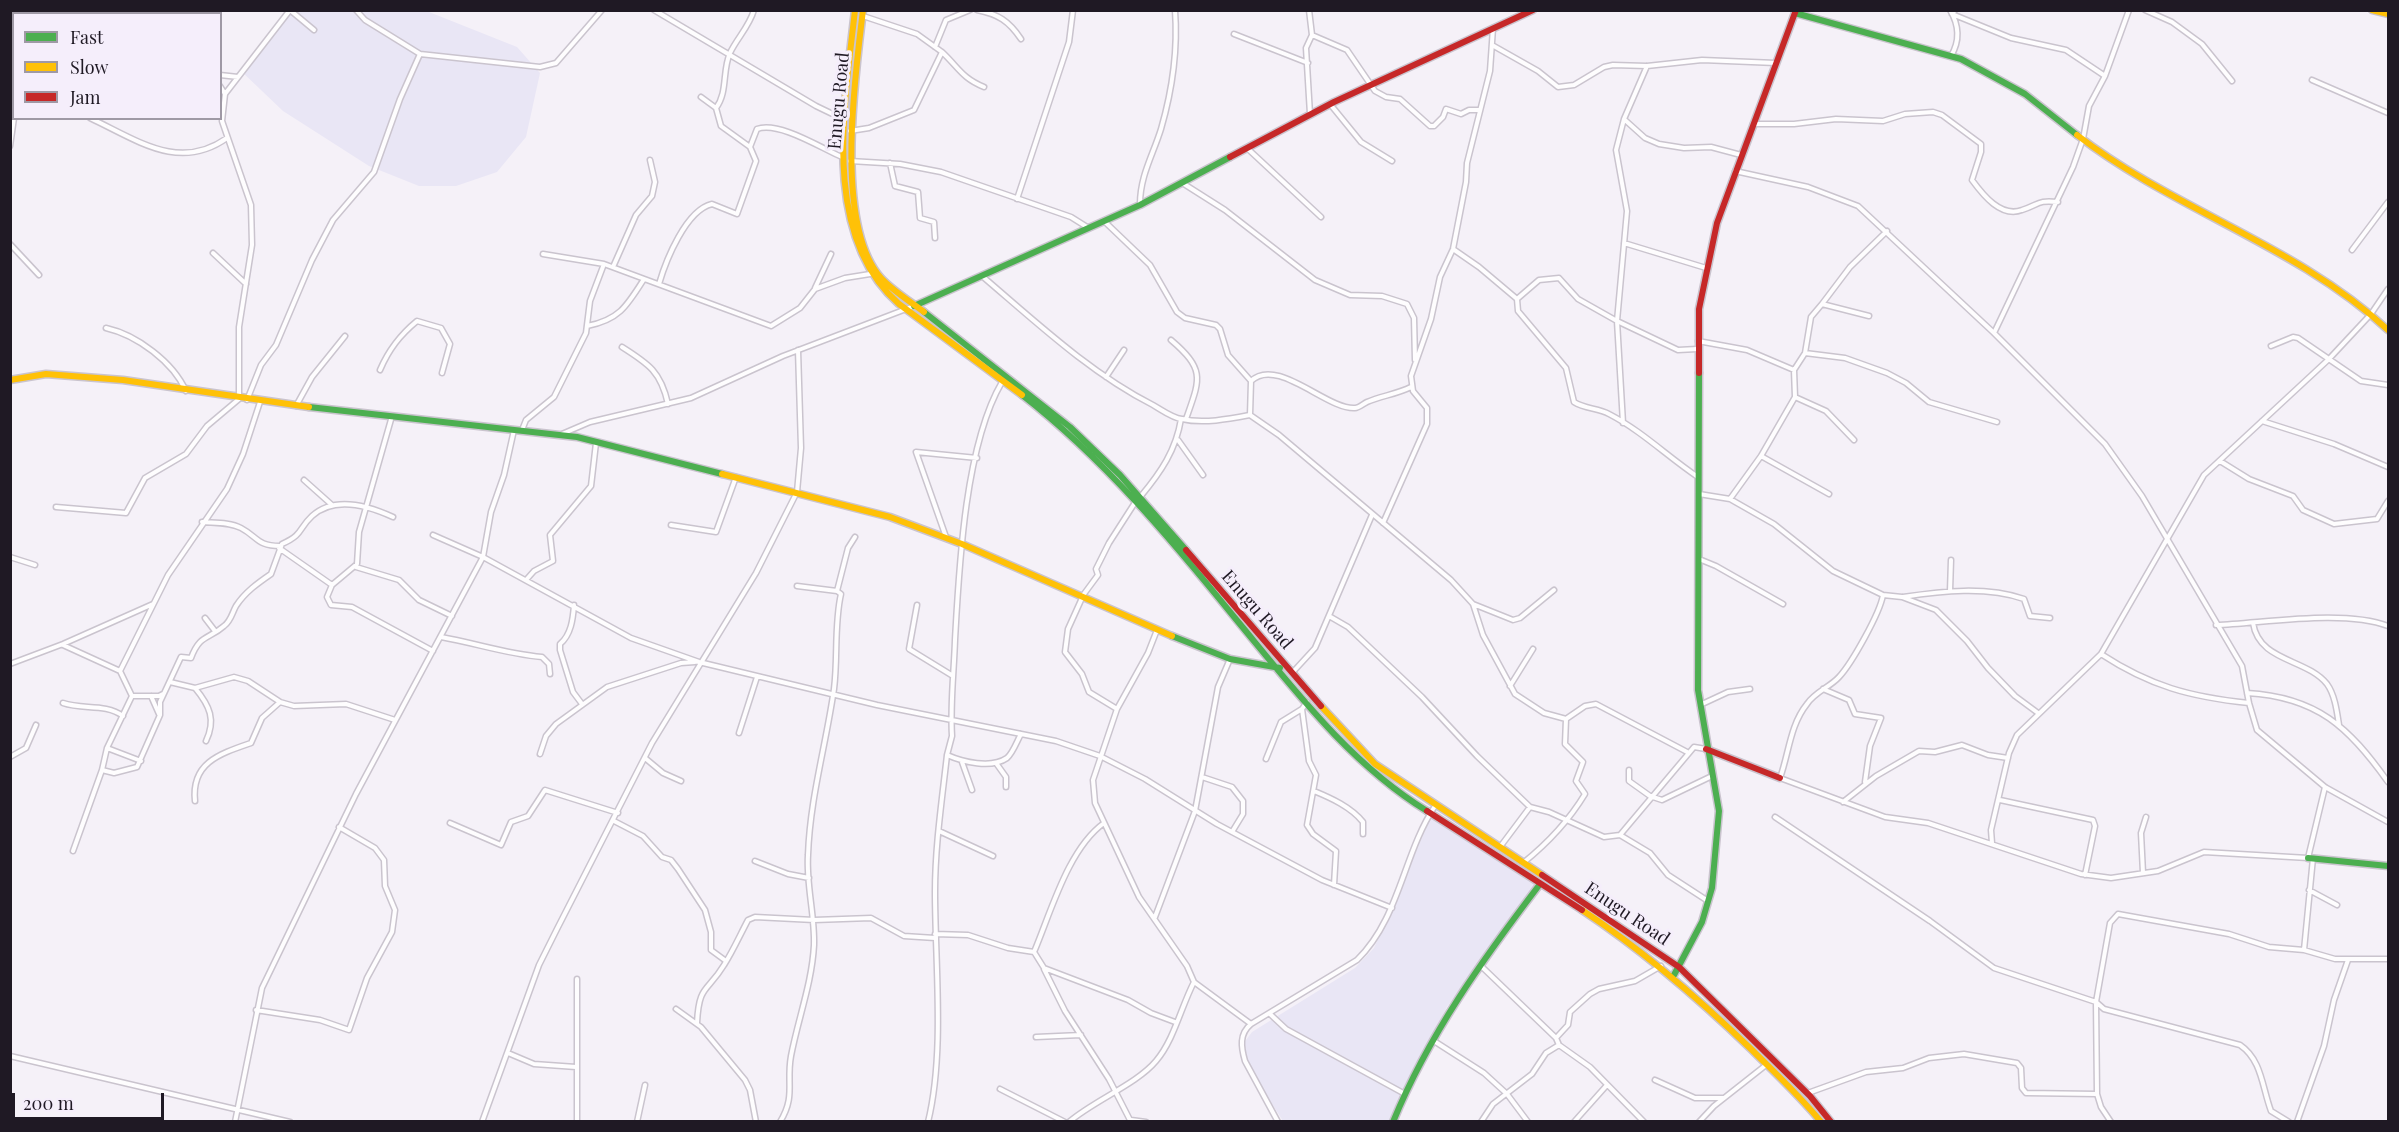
<!DOCTYPE html>
<html>
<head>
<meta charset="utf-8">
<style>
	body { margin:0 }
	#map { position:relative; width:2399px; height:1132px; overflow:hidden; background:#f5f1f8; font-family:"Playfair Display",serif }
	canvas { display:block }
	.frame { position:absolute; inset:0; border:12px solid #1f1924; pointer-events:none }
	.legend { position:absolute; left:12px; top:12px; width:210px; height:108px; box-sizing:border-box; background:#f5eefb; border:2px solid #9f99a5; margin:0; padding:8px 10px; list-style:none; font-size:18px; color:#1f1924 }
	.legend li { display:flex; align-items:center; gap:12px; height:30px }
	.legend b { width:30px; border:2px solid #9f99a5 }
	.scale { position:absolute; left:12px; top:1093px; width:152px; height:27px; box-sizing:border-box; border:3px solid #1f1924; border-top:0; padding-left:8px; font-size:18px; line-height:21px; white-space:nowrap; color:#1f1924; -webkit-text-stroke:4px #f5eefb; paint-order:stroke }
</style>
</head>
<body>
<div id="map">
<canvas width="2399" height="1132"></canvas>
<div class="frame"></div>
<ul class="legend">
<li><b style="height:8px;background:#4caf50"></b>Fast</li>
<li><b style="height:8px;background:#ffc107"></b>Slow</li>
<li><b style="height:8px;background:#c62828"></b>Jam</li>
</ul>
<div class="scale">200 m</div>
</div>
<script>
const g = document.querySelector('canvas').getContext('2d');
g.lineJoin = 'round';
function fill(path, color) { g.fillStyle = color; g.fill(path, 'evenodd'); }
function strokePath(path, color, width, dash) { g.strokeStyle = color; g.lineWidth = width; g.lineCap = dash ? 'butt' : 'round'; g.setLineDash(dash || []); g.stroke(path); }
function write(font, color, halo, rows, align = 'center') {
  g.font = font + ' "Playfair Display",serif'; g.lineWidth = 6; g.setLineDash([]); g.textBaseline = 'middle'; g.strokeStyle = halo; g.fillStyle = color; for (const [text, x, y, turn = 0] of rows) {
    g.save(); g.translate(x, y); g.rotate((+turn || 0) * Math.PI / 180); g.textAlign = isNaN(turn) ? turn : align; if (halo) g.strokeText(text, 0, 0); g.fillText(text, 0, 0); g.restore();
  }
}
const commercial = new Path2D(`
	M348 10H424L517 47 540 73 526 137 497 172 456 186H419L369 166 283 111 240 70 286 11Z
	M1431 817 1535 884 1447 1007 1389 1121H1283L1252 1073 1243 1044 1252 1032 1355 968 1374 948Z`);
const street = new Path2D(`
	M181 10 184 14
	M356 10 365 20 420 54 540 67 556 63 602 10
	M654 10 816 106 843 119
	M977 10C998 14 1009 21 1021 39
	M1309 10 1312 35 1306 48 1310 114
	M1950 10C1959 25 1960 41 1951 56
	M1955 10 1952 14 2011 38 2066 50 2105 76
	M2145 10 2172 22 2202 44 2232 81
	M84 14V10
	M1234 34 1308 63
	M1312 35 1347 50 1375 91 1386 97 1400 99 1430 126H1434L1443 117 1446 109 1461 114 1469 110H1479
	M1492 45 1538 71 1558 87 1574 85 1604 67 1613 65 1647 66 1702 60 1776 63
	M935 47 946 20 970 10
	M942 52C959 68 962 78 984 87
	M220 75 238 77
	M2312 80 2388 113
	M220 86 225 94
	M1330 104 1361 142 1392 161
	M716 108C728 92 722 71 730 53 737 38 749 27 754 10
	M90 118C137 140 179 172 227 138
	M1625 120 1645 138 1659 144 1684 148 1711 147 1741 155
	M1753 124H1794L1836 119 1883 121 1905 114 1933 112 1942 115 1981 144V152L1972 180C1983 195 2001 218 2022 210 2040 204 2037 200 2058 202
	M850 131 869 128 914 110 942 52 917 34 863 16
	M10 146 14 118
	M750 147 757 129C779 121 821 148 842 157
	M1248 149 1321 217
	M850 161 900 164 941 172 1071 217 1087 227
	M890 163 895 186 918 192 920 218 934 222 935 238
	M1735 171 1808 187 1858 206 1994 333 2105 444 2142 496 2242 666 2249 703 2257 730 2325 787 2388 822
	M1184 184 1225 210 1315 280 1350 295 1382 296 1407 304 1414 318 1415 360
	M1017 199 1069 42 1073 10
	M1140 204C1140 176 1153 155 1161 129 1172 91 1178 50 1175 10
	M1104 221 1150 265 1177 312 1185 318 1216 325 1220 329 1228 355 1251 381 1250 415
	M1624 243 1706 268
	M10 244 39 275
	M1453 249 1479 267 1517 299 1518 311 1566 368 1574 402C1585 409 1598 408 1609 414 1642 431 1668 457 1698 477
	M2352 250 2388 202
	M213 253 246 284
	M543 254 604 264 771 326 800 308 815 289 845 278 870 274
	M613 267 636 215 652 196 655 182 650 160
	M982 276C1036 322 1090 373 1153 405 1162 410 1172 418 1182 419 1203 424 1229 419 1250 415L1279 435 1451 580 1473 604 1483 635 1515 694 1544 713 1566 719 1585 706 1596 704 1689 753 1694 747 1706 749
	M659 284C666 260 686 210 712 204L737 214 756 161 750 147 721 126 716 108 701 97
	M815 288 831 254
	M1517 299 1539 280 1559 278 1578 299 1617 321 1678 350 1697 349
	M1822 304 1850 267 1887 231
	M587 326C619 320 627 306 644 279
	M106 328C137 335 173 362 186 391
	M1994 333 2073 167 2083 139 2089 106 2105 76 2129 10
	M1171 340C1206 370 1200 379 1186 419
	M1698 341 1747 350 1794 370 1795 397 1761 456 1730 499
	M2271 346 2293 337 2298 338 2361 381 2388 385
	M622 347C649 364 661 372 668 404
	M1805 353 1845 358 1887 373 1906 383 1929 402 1997 422
	M380 370C389 349 400 335 417 321L441 328 450 344 442 373
	M1794 370 1805 353 1811 317 1822 304 1869 316
	M1106 377 1124 350
	M1251 381C1277 356 1327 410 1355 408 1359 408 1363 404 1367 402 1381 396 1397 394 1411 387
	M1795 397 1826 411 1854 440
	M247 400 261 365 276 345 312 260 333 220 374 172 400 99 420 54
	M296 406 312 377 345 336
	M392 416 359 532 357 564 332 585 327 597 331 605 352 607 433 651
	M2262 421 2334 444 2388 467
	M1623 423 1617 321 1627 211 1616 150 1624 119 1647 66
	M522 430 526 420 554 397 586 333 590 301 604 264
	M562 434 590 422 691 398 783 356 914 306
	M1178 440 1203 475
	M1761 456 1829 494
	M2220 461 2249 479 2293 496 2303 510 2334 524 2377 519 2388 501
	M304 480 332 505
	M1699 494 1730 499 1774 524 1833 571 1883 595 1902 597 1936 610 1967 641 1988 668 2015 696 2038 713
	M1141 496C1161 472 1176 450 1181 419
	M56 507 126 513 145 478 186 454 207 426 239 399V327L252 245 251 205 222 121 225 94 290 10 314 30
	M202 522C215 523 230 522 241 528 258 537 257 546 280 546
	M1383 523 1427 424V408L1413 391 1411 376 1431 319 1440 277 1453 249 1466 182 1467 163 1490 71 1493 28
	M671 525 716 532 736 477
	M433 535 483 557 631 638 699 662 877 705 1056 741 1100 756 1145 779 1217 824 1322 880 1392 908
	M946 537 916 452 977 458
	M279 548 332 585
	M10 557 35 565
	M1699 559 1716 566 1783 604
	M356 567 399 580 419 600 452 616
	M526 580 534 571 553 561 550 535 591 486 596 443
	M797 586 837 591
	M1950 591 1951 560
	M1883 595C1880 613 1852 663 1839 677 1830 687 1815 692 1807 704 1790 725 1789 753 1780 778L1885 817 1928 823 2081 874 2111 878 2158 871 2204 852 2308 858 2325 787
	M1903 597C1942 591 1986 586 2024 599L2030 616 2050 618
	M1081 598 1098 575 1096 569 1109 543 1136 501
	M1082 598 1068 629 1065 652 1082 674 1089 692 1117 709
	M1473 604 1513 620 1520 618 1554 590
	M574 605C573 619 571 635 560 644V650L573 692 582 704
	M917 605 909 649 953 676
	M1329 616 1348 627 1422 697 1477 756 1530 807 1549 812 1604 837 1620 835 1689 753
	M205 618 215 631
	M2253 623C2259 662 2306 658 2327 684 2335 695 2337 712 2339 725
	M2216 625C2265 623 2344 609 2388 626
	M1157 630 1148 653 1117 709 1093 780 1095 803 1139 897 1187 966 1194 982 1251 1024
	M441 637C475 643 507 654 542 657L549 664 550 674
	M63 645 120 671
	M2101 654C2150 686 2190 697 2249 703
	M10 664 63 644 153 604
	M1292 673 1315 648 1372 515
	M170 682 195 688C210 706 216 720 206 741
	M1510 686 1533 649
	M195 688 234 677 248 681 280 702 294 706 346 704 395 720
	M1823 689 1849 700 1855 714 1881 718 1870 746 1865 782
	M2247 693C2317 697 2349 727 2388 782
	M132 696 120 671 168 575 227 489 243 454 260 402
	M132 696H159L163 694
	M151 696 159 714
	M63 703C83 710 105 703 123 716
	M1700 705 1728 692 1750 689
	M1302 709 1309 761 1316 775 1307 825 1313 834 1336 851 1334 885
	M739 733 757 677
	M107 748 141 761
	M540 754 546 736 556 724 607 687 681 663 695 662
	M947 755C963 762 991 769 1007 758 1013 753 1017 741 1021 734
	M10 757 26 748 36 725
	M645 758 663 773 681 781
	M1266 759 1281 722 1302 709 1307 702
	M962 762 972 790
	M996 763 1006 777V787
	M102 770 114 773 137 767 160 715V702L181 657 191 658C200 634 208 640 224 626 231 621 232 613 236 606 245 592 258 583 271 574L282 544C304 534 298 529 312 516 335 495 369 506 393 517
	M1629 770V781L1650 796 1662 800 1712 776
	M1202 777 1232 787 1243 801V814L1232 832
	M1314 791C1331 798 1351 807 1363 822V834
	M2000 800 2093 820 2095 826 2085 875
	M195 801C191 763 219 754 251 743L262 718 280 702
	M1843 802 1876 776 1919 751 1935 752 1962 745 1988 755 2008 758
	M1775 817 1930 921 1994 968 2096 1002 2104 1009 2240 1045C2262 1060 2262 1087 2271 1111L2289 1122
	M614 821 643 836 662 857 671 860 678 869 705 910 711 932V950L726 961
	M450 823 501 845 511 822 528 816 545 790 618 813
	M939 831 993 856
	M1620 835 1650 853 1668 875 1708 901
	M1992 843 1991 830 2009 753 2017 735 2101 654 2204 475 2329 359 2371 314 2388 289
	M1500 847 1530 807
	M73 851 102 770 107 748 132 696
	M755 861 788 874 809 878
	M1523 863C1548 843 1568 822 1585 794L1576 781 1583 762 1565 744 1566 719
	M2143 873 2141 833 2146 817
	M2309 890 2337 905
	M1155 917 1195 811 1218 687 1230 659
	M935 934 968 935 1008 948 1034 952 1044 968 1128 1000 1151 1013 1175 1022
	M2304 950 2313 858
	M1034 952C1051 912 1068 849 1104 823
	M1480 965 1556 1038 1559 1045 1590 1067 1644 1122
	M1044 969 1065 1011 1109 1079 1131 1122
	M577 979V1122
	M676 1009 701 1027 745 1080 750 1090 756 1122
	M256 1010 320 1020 349 1030 367 978 392 932 395 910 385 886 384 860 375 848 339 827
	M1270 1014 1286 1029 1405 1094
	M697 1023C699 984 707 993 724 965 733 951 740 935 748 920L755 917 814 920 871 918 904 936 935 938
	M1036 1037 1081 1035
	M1556 1038 1568 1025 1570 1012 1590 994 1599 989 1635 981 1661 966
	M1434 1041 1484 1073 1507 1094 1528 1122
	M508 1053 534 1064 576 1067
	M10 1056 290 1122
	M1655 1080 1695 1098H1723
	M1000 1089 1065 1122
	M1808 1093 1866 1072 1903 1068 1929 1058 1964 1054 2017 1063 2021 1068 2022 1088 2026 1093 2097 1094
	M1131 1120 1146 1122
	M235 1122 262 988 356 794 483 557 491 512 504 475 514 430
	M482 1122 539 965 557 929 652 743 756 573 797 492 801 448 798 350
	M637 1122 645 1085
	M780 1122C796 1096 786 1083 791 1056 798 1019 812 983 814 945 815 915 806 885 808 855 810 798 826 745 834 689 838 658 834 624 841 594L837 591 848 548 855 537
	M928 1122C945 1053 935 963 935 892 935 846 942 800 947 755L952 736C950 704 954 672 955 640 959 567 965 445 1002 382
	M1069 1122C1093 1101 1137 1084 1156 1061 1174 1040 1181 1007 1194 982
	M1278 1122 1245 1061C1241 1047 1239 1034 1251 1024L1357 960C1400 918 1403 854 1435 806
	M1481 1122 1493 1104 1532 1074 1546 1053 1559 1045
	M1574 1122 1607 1085
	M1699 1122 1714 1106 1766 1065
	M2111 1122 2101 1107 2097 1094 2096 1002 2110 923 2118 914 2229 934 2269 947 2304 950 2335 959H2388
	M2297 1122 2324 1046 2334 1000 2348 960`);
const fast = new Path2D(`
	M1795 13 1961 59 2025 94 2077 135
	M914 306 1140 205 1230 157
	M924 312 1070 427 1120 475 1186 550
	M1022 395C1104 459 1170 538 1235 618 1293 688 1349 763 1427 811
	M309 407 577 437 722 474
	M1172 636 1230 659 1280 668
	M2308 858 2388 866
	M1674 975 1702 922 1712 888 1719 811 1698 690 1699 373
	M1393 1122C1429 1034 1483 959 1540 884`);
const slow = new Path2D(`
	M855 10C845 102 820 235 899 304L1022 395
	M863 10C855 76 834 225 881 278 893 291 911 302 924 312
	M2372 10 2388 14
	M2077 135C2174 210 2298 246 2388 330
	M10 380 46 374 123 380 309 407
	M722 474 890 517 962 544 1172 636
	M1321 706 1375 764 1542 875
	M1582 910C1644 951 1698 998 1751 1049 1775 1073 1800 1096 1821 1122`);
const jam = new Path2D(`
	M1230 157 1334 102 1533 10
	M1699 373V309L1717 223 1796 10
	M1186 550 1321 706
	M1706 749 1780 778
	M1427 811 1582 910
	M1542 875 1679 967 1810 1096 1831 1122`);
const streetNames = [
	["Enugu Road",839,101,-85],
	["Enugu Road",1257,610,49],
	["Enugu Road",1627,914,34]
];
fill(commercial, '#e9e6f5');
strokePath(street, '#cac4ce', 7);
strokePath(fast, '#cac4ce', 9);
strokePath(slow, '#cac4ce', 9);
strokePath(jam, '#cac4ce', 9);
strokePath(street, '#fefdfe', 4);
strokePath(fast, '#4caf50', 6);
strokePath(slow, '#ffc107', 6);
strokePath(jam, '#c62828', 6);
write('18px', '#1f1924', '#f5eefb', streetNames);
</script>
</body>
</html>
